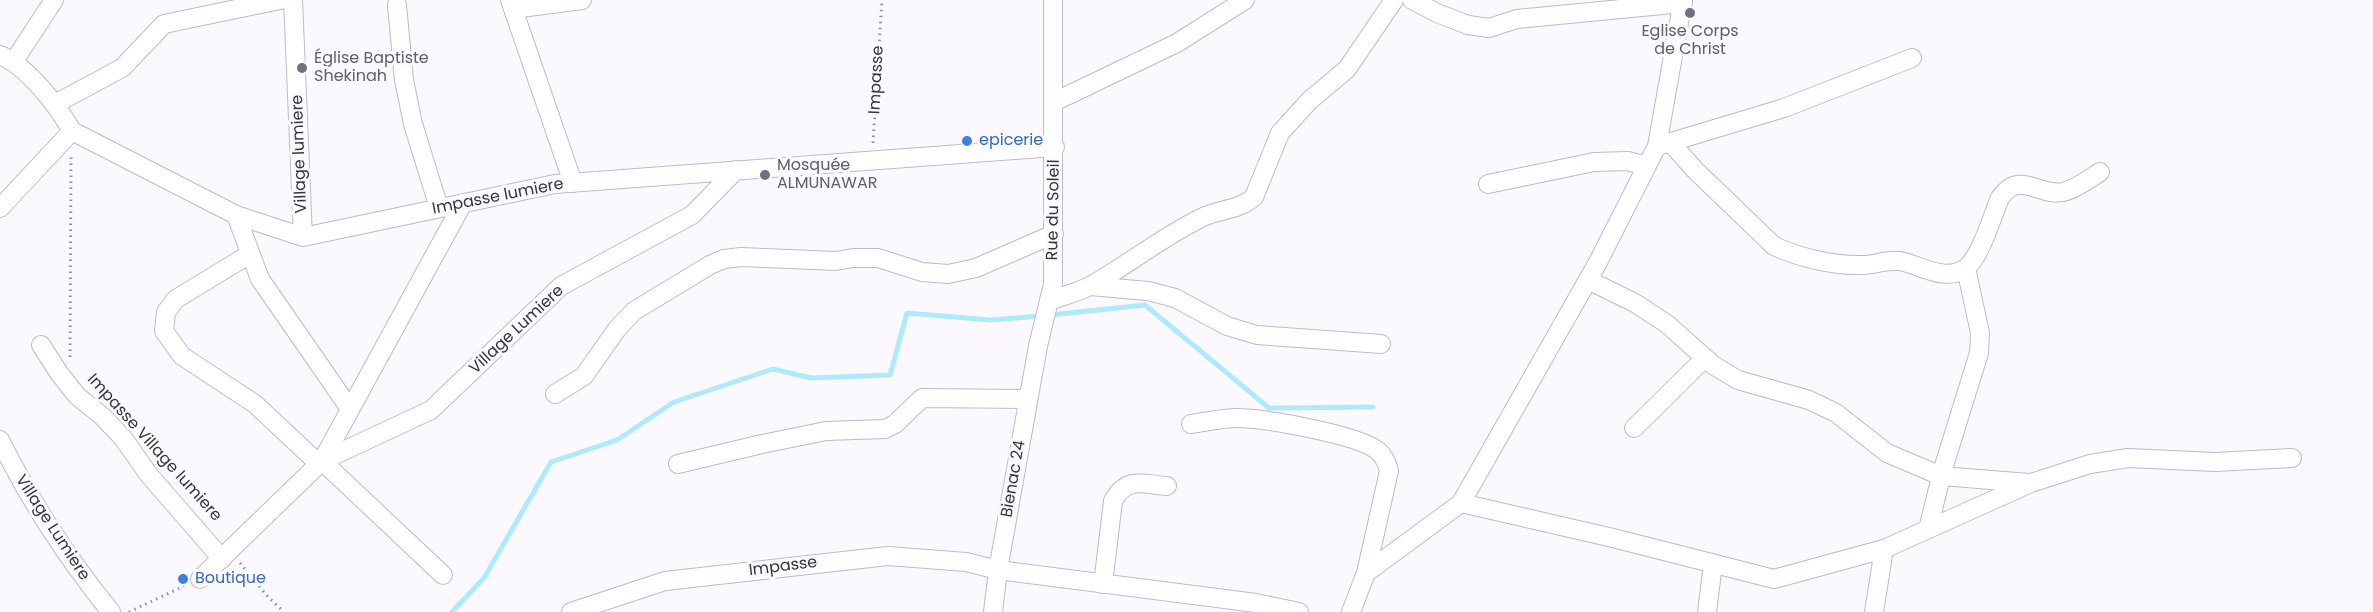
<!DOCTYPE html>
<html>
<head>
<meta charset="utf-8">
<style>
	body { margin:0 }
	canvas { display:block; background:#fbf9fd }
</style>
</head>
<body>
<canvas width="2373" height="612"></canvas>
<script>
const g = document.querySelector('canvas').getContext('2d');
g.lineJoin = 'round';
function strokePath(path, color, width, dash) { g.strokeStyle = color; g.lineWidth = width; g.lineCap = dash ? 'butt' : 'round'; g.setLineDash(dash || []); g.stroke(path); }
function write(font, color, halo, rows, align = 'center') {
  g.font = font + ' Poppins,sans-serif'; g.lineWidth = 6; g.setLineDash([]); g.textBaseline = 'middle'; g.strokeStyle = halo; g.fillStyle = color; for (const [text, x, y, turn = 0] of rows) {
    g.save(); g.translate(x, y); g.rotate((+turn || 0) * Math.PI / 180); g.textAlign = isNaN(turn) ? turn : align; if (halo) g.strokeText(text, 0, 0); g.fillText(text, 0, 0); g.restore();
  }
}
const stream = new Path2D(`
	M1050 315 1145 305 1269 408 1373 407
	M452 612 484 578 551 462 617 440 674 402 773 369 811 378 890 375 907 313 991 320 1041 316`);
const path = new Path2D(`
	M873 143 882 0
	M70 357 71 157
	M240 563 268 597 284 612
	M129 612 184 586`);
const street = new Path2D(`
	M293 0 303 237
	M510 0 573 183
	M1412 0 1437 13 1468 25 1489 28 1517 19 1683 3
	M397 5 404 80 413 124 439 208
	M513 9 582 0
	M0 55C28 67 57 105 72 131
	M14 61 54 0
	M1054 102 1177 43 1245 0
	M55 104 122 68 164 24 280 0
	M1670 142 1695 170 1774 246C1800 258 1835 266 1863 265 1876 265 1887 259 1900 261 1920 265 1946 283 1966 268 1981 256 1992 216 2000 198 2020 169 2038 197 2063 192 2076 189 2089 179 2100 172
	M1661 145 1784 108 1912 58
	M1488 184 1594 162 1628 161 1646 166
	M463 203 322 461 431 410 561 286 692 215 736 170
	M0 208 72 131 236 215 303 237 555 184 1055 147
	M236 215 260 279 350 409
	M250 254 176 299 166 312 164 331 182 356 255 404 319 464
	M1588 280 1635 303 1667 324 1713 365 1738 380 1809 400 1836 413 1887 453 1941 476 2029 483
	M1090 286 1148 291 1175 298 1227 326 1257 335 1381 344
	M1049 301C1063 296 1079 292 1092 285 1130 263 1164 236 1203 217 1220 209 1240 210 1254 197L1280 133 1309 101 1347 69 1394 0
	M41 345 59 373 77 396 102 416 123 438 149 475 222 559
	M555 394 584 376 617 329 634 311 710 265 724 259 741 257 836 261 853 258H878L922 272 948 274 976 268 1054 234
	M1191 424C1206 422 1222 418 1237 418 1263 418 1360 435 1378 451 1384 456 1387 463 1389 471L1366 573
	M1634 428 1705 358
	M0 440C30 501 68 559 111 612
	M678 464 762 444 826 431 885 429 895 424 922 398 1028 399
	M1461 503 1613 538 1774 579 1884 549 2031 483 2090 464 2128 458 2215 462 2292 458
	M1928 529 1943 469 1979 353 1980 333 1966 268
	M200 579 322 461 443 575
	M1103 584 1113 501C1127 476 1142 484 1167 486
	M571 612 665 581 888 556 966 562 998 570 1256 603 1299 612
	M993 612 998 570 1038 346 1053 284V0
	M1351 612 1366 573 1461 503 1597 264 1657 146 1683 0
	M1707 612 1713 564
	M1874 612 1884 549`);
const markers = [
	[1690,13,6,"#6b7280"],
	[302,68,6,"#6b7280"],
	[967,141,6,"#3f7fe0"],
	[765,175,6,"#6b7280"],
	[183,579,6,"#3f7fe0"]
];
const worshipNames = [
	["Eglise Corps",1690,32,"center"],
	["de Christ",1690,50,"center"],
	["Église Baptiste",314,59],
	["Shekinah",314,77],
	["Mosquée",777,166],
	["ALMUNAWAR",777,184]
];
const streetNames = [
	["Impasse",877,80,-87],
	["Village lumiere",300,154,-92],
	["Impasse lumiere",498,197,-11],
	["Rue du Soleil",1054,210,-89],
	["Village Lumiere",517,330,-43],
	["Impasse Village lumiere",154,448,48],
	["Bienac 24",1014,479,-80],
	["Village Lumiere",52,528,57],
	["Impasse",783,567,-7]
];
const shopNames = [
	["epicerie",979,141],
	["Boutique",195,579]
];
strokePath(stream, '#aeeafd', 5);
strokePath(street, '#c1b8cd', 20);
strokePath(path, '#928f95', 3, [1.5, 4.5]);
strokePath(street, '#fff', 18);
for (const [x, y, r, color] of markers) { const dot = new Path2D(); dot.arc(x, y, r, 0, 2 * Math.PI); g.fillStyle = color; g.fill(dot); strokePath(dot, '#fbf9fd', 2); }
write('16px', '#5b616d', '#fbf9fd', worshipNames, 'left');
write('16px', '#37333c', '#fbf9fd', streetNames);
write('16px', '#366cbe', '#fbf9fd', shopNames, 'left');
</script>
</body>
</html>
